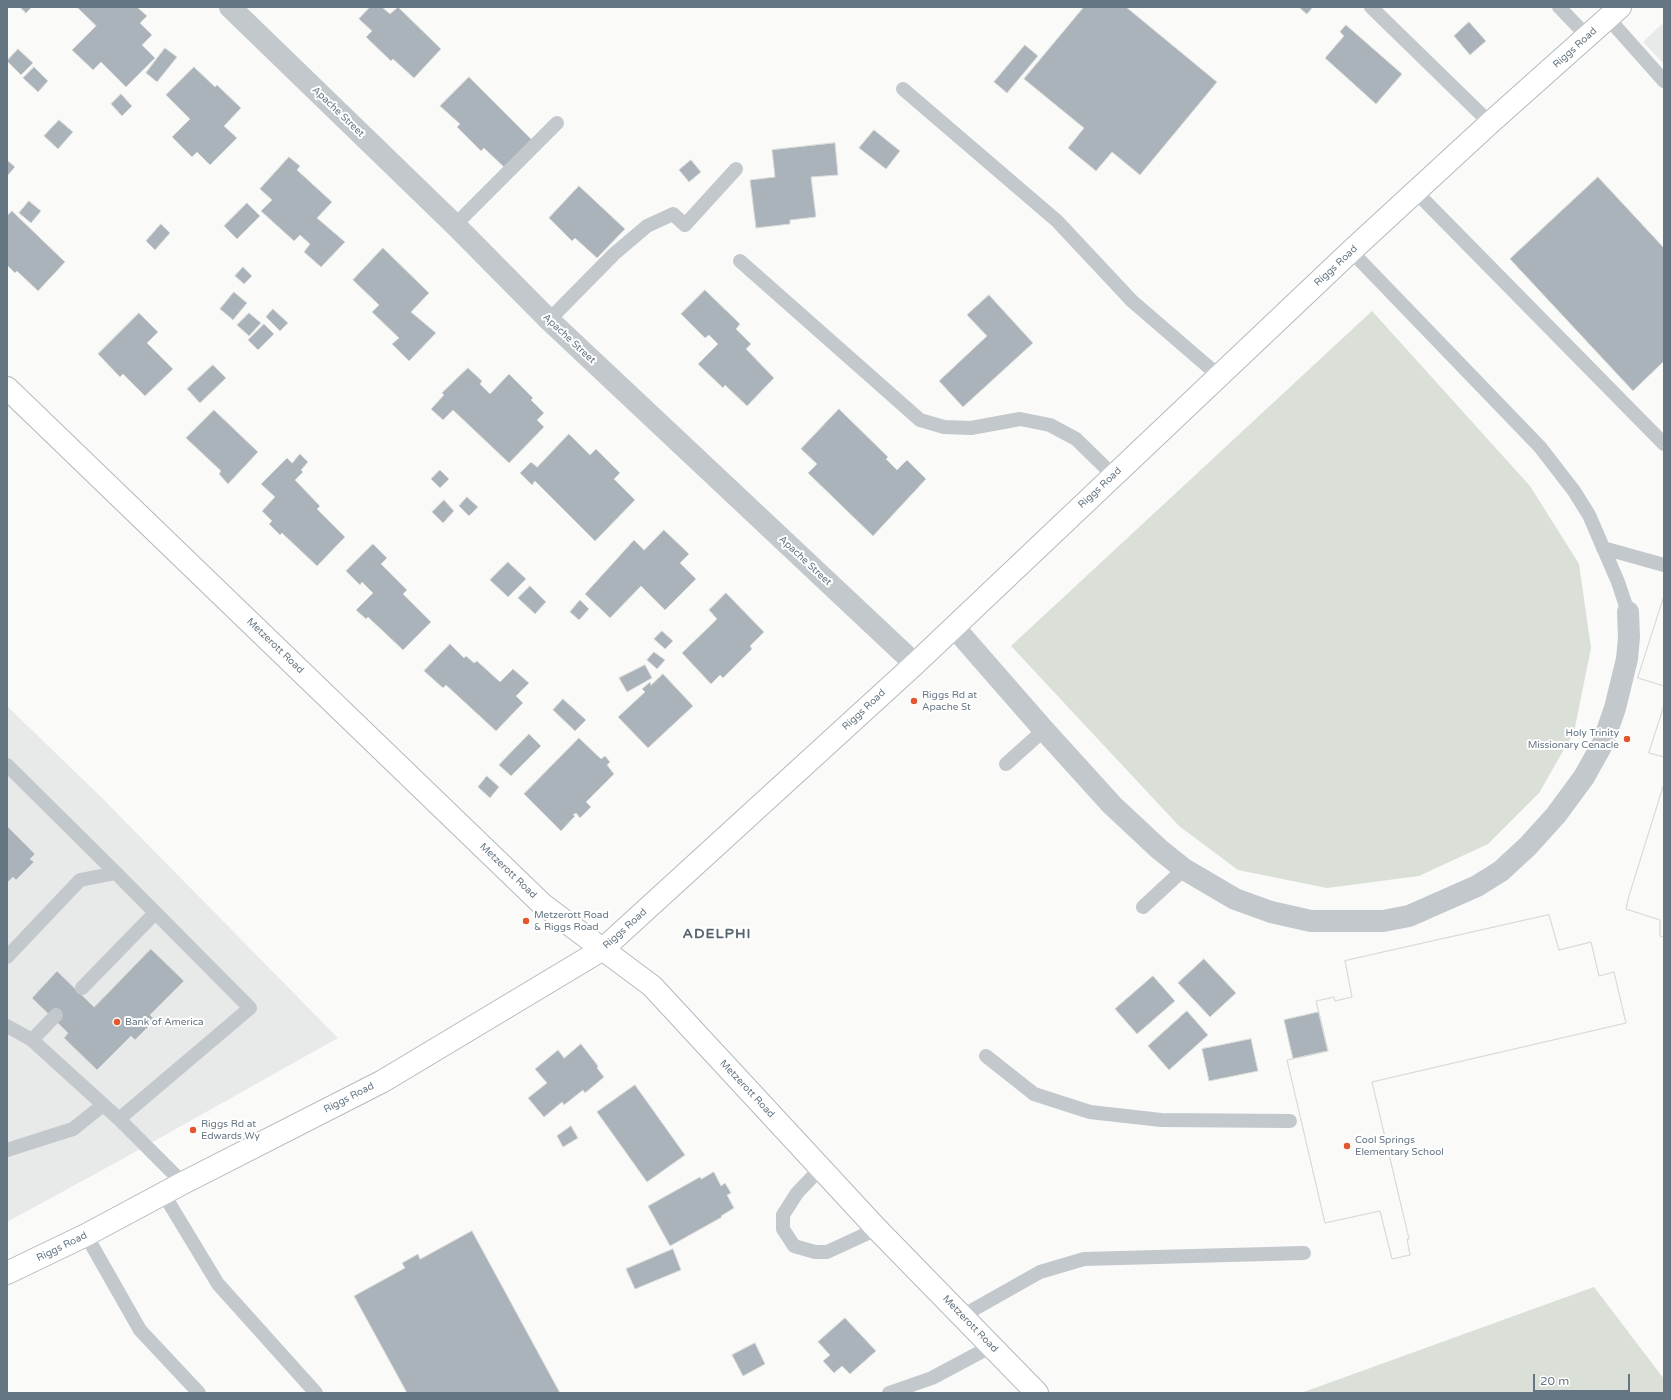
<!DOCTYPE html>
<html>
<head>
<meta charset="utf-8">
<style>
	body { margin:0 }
	#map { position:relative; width:1671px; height:1400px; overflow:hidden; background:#fafaf8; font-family:"Varela Round",sans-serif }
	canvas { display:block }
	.frame { position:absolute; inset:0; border:8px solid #657683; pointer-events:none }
	.scale { position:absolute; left:1533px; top:1374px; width:97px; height:18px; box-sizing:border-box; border:2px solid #657683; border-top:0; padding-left:5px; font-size:12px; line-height:14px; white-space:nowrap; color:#657683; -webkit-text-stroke:3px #fff; paint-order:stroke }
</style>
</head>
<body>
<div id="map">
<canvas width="1671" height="1400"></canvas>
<div class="frame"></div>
<div class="scale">20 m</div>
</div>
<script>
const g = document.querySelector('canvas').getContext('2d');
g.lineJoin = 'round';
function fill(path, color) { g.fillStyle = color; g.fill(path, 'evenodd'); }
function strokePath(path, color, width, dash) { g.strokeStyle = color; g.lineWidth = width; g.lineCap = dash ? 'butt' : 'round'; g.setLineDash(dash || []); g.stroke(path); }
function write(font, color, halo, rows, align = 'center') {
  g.font = font + ' "Varela Round",sans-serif'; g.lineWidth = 4; g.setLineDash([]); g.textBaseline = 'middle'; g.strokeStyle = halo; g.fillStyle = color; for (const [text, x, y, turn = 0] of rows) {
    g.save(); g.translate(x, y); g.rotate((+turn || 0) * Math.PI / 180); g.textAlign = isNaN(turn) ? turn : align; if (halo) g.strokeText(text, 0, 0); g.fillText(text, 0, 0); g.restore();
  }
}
const built = new Path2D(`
	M1664 22V64L1643 42Z
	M7 706 102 798 338 1038 117 1162 7 1222Z`);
const green = new Path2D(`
	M1372 311 1530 486 1579 564 1591 648 1574 732 1539 793 1488 844 1419 876 1327 888 1238 870 1179 826 1011 646Z
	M1594 1287 1664 1379V1393H1301Z`);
const building = new Path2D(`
	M20 7H32L26 13Z
	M77 7H137L147 16 140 23 152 35 142 45 155 58 126 87 101 62 93 70 72 50 96 26Z
	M370 7H382L390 14 398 7 441 49 414 78 393 59 391 61 366 37 372 31 359 19Z
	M1084 7H1126L1217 82 1140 175 1112 152 1096 171 1068 148 1084 128 1024 79Z
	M1299 7H1313L1307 14Z
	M1469 22 1486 41 1470 55 1454 36Z
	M1346 25 1402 74 1376 104 1325 58 1344 36 1340 32Z
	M1025 45 1038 56 1007 93 994 82Z
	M165 48 177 57 157 82 146 73Z
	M18 49 33 63 21 75 7 61Z
	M34 67 48 81 38 92 23 78Z
	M194 67 215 87 217 85 241 108 224 126 237 138 210 165 197 152 192 157 172 137 190 119 166 95Z
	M469 77 533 141 506 169 484 148 481 151 457 127 460 124 440 106Z
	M121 94 132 106 122 116 111 104Z
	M59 120 73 132 58 149 44 136Z
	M874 130 900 151 886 169 859 148Z
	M835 143 838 175 811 177 816 217 790 220V224L756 228 750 180 775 177 772 150Z
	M289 157 300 166 297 170 332 202 317 218 345 242 321 267 304 252 310 244 300 235 294 241 261 211 272 200 260 189Z
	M7 160 15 167 7 176Z
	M691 160 701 172 689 182 679 170Z
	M1598 177 1664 248V361L1633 391 1510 259Z
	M579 186 625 229 597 258 575 238 572 241 549 218Z
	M29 201 41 211 31 223 19 213Z
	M247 203 260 216 237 239 224 226Z
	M12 211 65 262 38 291 17 271 15 273 7 265V216Z
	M161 224 170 233 155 250 146 241Z
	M383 248 429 293 411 312 436 333 409 361 392 344 399 338 372 312 379 305 353 280Z
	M243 267 252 276 244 284 235 276Z
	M705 290 740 324 736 329 751 344 746 349 774 378 747 406 725 385 723 388 698 364 718 344 709 335 705 338 681 314Z
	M234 292 247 303 233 320 220 309Z
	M989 295 1033 343 963 407 939 381 987 336 967 315Z
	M273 309 288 323 280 331 266 317Z
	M139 313 158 332 147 343 173 369 145 396 123 374 120 377 98 354Z
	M249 313 261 323 249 336 237 325Z
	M264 324 274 334 258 350 248 340Z
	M213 365 226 378 200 403 187 389Z
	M468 368 482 381 480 384 490 394 509 374 533 398 531 400 544 413 537 420 544 427 509 463 453 410 443 420 431 409 444 395 442 393Z
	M839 409 888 457 886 459 897 470 907 460 926 479 873 536 808 473 817 464 801 449Z
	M214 410 258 452 228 484 219 474 221 471 186 438Z
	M569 434 590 455 596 449 620 473 614 479 635 500 595 541 535 481 532 485 520 473 531 462 537 467Z
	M300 454 308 462 301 470 303 472 295 480 320 506 317 509 345 537 317 566 282 533 280 535 269 524 272 521 262 511 275 497 261 484 287 458 292 463Z
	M440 470 449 479 440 488 431 479Z
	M467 497 478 507 469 516 459 506Z
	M444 500 454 511 443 523 432 512Z
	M664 530 689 554 680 563 696 579 665 610 641 586 610 618 585 594 634 540 644 550Z
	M373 544 387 558 381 564 407 590 403 594 431 622 403 650 368 617 366 619 356 610 373 593 362 582 360 585 346 571Z
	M508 562 526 579 508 597 490 580Z
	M530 586 546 602 535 614 518 598Z
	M726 593 764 632 750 646 752 649 723 678 720 675 711 684 682 653 717 619 709 610Z
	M1664 596V686L1638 678Z
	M1664 596V686L1638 678Z
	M580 600 589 609 579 620 570 612Z
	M662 631 673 641 665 649 654 639Z
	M450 644 464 658 466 656 474 663 477 661 500 682 513 669 529 683 516 696 523 703 496 731 446 685 443 688 424 671Z
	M654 652 665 660 657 669 647 660Z
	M645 665 652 678 627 692 619 678Z
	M663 674 693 706 648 748 618 717 645 692 642 689 650 682 651 685Z
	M563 699 586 720 575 731 553 710Z
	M1664 706V757L1649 753Z
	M1664 706V757L1649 753Z
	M529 734 541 746 511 776 499 765Z
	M579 738 601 759 605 756 610 762 607 765 614 774 586 802 591 807 580 818 576 813 573 815 575 816 561 831 524 794Z
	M487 776 499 787 490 798 478 787Z
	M1664 784V937L1660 936V920L1626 909 1629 896Z
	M1664 784V937L1660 936V920L1626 909 1629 896Z
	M7 826 35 854 30 859 34 862 16 880 13 877 7 883Z
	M1549 915 1559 950 1591 942 1599 976 1614 972 1626 1023 1372 1082 1409 1239H1407L1410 1255 1392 1259 1380 1211 1325 1223 1287 1060 1328 1051 1316 1001 1334 997 1335 1001 1352 997 1345 961Z
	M1549 915 1559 950 1591 942 1599 976 1614 972 1626 1023 1372 1082 1409 1239H1407L1410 1255 1392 1259 1380 1211 1325 1223 1287 1060 1328 1051 1316 1001 1334 997 1335 1001 1352 997 1345 961Z
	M151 949 184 981 150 1015 155 1020 135 1040 131 1036 97 1070 64 1038 68 1033 32 998 57 971 94 1007Z
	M1204 959 1236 993 1210 1017 1178 983Z
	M1153 976 1175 1001 1137 1034 1115 1009Z
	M1187 1011 1208 1035 1169 1070 1148 1046Z
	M1319 1012 1328 1051 1293 1059 1284 1020Z
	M1251 1039 1258 1071 1209 1081 1202 1049Z
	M581 1044 598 1066 597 1068 604 1077 585 1093 583 1090 564 1105 562 1102 544 1117 528 1098 547 1083 535 1069 558 1050 564 1058Z
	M635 1085 685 1155 647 1182 597 1112Z
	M571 1126 578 1138 563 1147 557 1136Z
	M714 1172 721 1186 725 1183 731 1193 727 1195 734 1208 721 1216 722 1217 670 1246 648 1206 700 1177 701 1179Z
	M472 1231 560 1393H407L354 1296 405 1268 402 1263 418 1254 420 1259Z
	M673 1249 681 1270 635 1289 626 1269Z
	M845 1318 876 1351 850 1374 842 1366 834 1373 823 1361 830 1355 818 1342Z
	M755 1343 765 1364 743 1376 732 1355Z`);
const lane = new Path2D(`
	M1371 7 1490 123
	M1559 7 1588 37
	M1608 18 1664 81
	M903 89 1057 221 1132 301 1219 376
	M1416 192 1664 444
	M455 225 557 123
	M1351 251 1540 447 1574 491 1589 515 1618 582 1628 612
	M740 261 920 420 944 427 971 428 1020 419 1050 425 1076 439 1114 476
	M549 320 614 254 647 226 673 214 685 225 736 169
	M1603 548 1664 565
	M1006 764 1044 730
	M7 765 116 873
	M1143 907 1184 869
	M7 957 80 880 116 873 250 1008 119 1119
	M82 988 155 913
	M7 1026 32 1040 119 1119 183 1183
	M32 1040 56 1015
	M986 1056 1034 1094 1090 1112 1161 1120 1290 1121
	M7 1150 73 1129 103 1105
	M820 1169 797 1193 783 1215V1229L794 1246 815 1252H827L877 1229
	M163 1193 218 1284 316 1393
	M86 1235 140 1330 199 1393
	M962 1316 1040 1272 1084 1259 1304 1253
	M889 1393 932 1378 992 1346`);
const street = new Path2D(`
	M230 7 455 225 549 320 915 664
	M954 627 1044 730 1112 805 1159 849 1184 869 1235 899 1271 912 1311 921H1383L1409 916 1477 886 1501 871 1528 846 1556 815 1584 777 1603 743 1615 708 1627 659 1629 637 1628 612`);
const secondary = new Path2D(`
	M7 388 542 904 652 986 877 1229 1037 1393
	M7 1273 86 1235 183 1183 383 1081 603 949 915 664 1351 251 1490 123 1620 7`);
const markers = [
	[914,701,4,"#e4572e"],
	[1627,739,4,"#e4572e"],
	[526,921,4,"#e4572e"],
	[117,1022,4,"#e4572e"],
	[193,1130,4,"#e4572e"],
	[1347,1146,4,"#e4572e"]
];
const streetNames = [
	["Riggs Road",1575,48,-42],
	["Apache Street",338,112,44],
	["Riggs Road",1336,266,-43],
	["Apache Street",569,339,43],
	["Riggs Road",1100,488,-43],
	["Apache Street",805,561,43],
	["Metzerott Road",275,646,44],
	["Riggs Road",864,710,-43],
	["Metzerott Road",508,871,44],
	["Riggs Road",625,929,-42],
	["Metzerott Road",747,1089,47],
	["Riggs Road",349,1098,-27],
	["Riggs Road",62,1247,-26],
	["Metzerott Road",970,1324,46]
];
const poiNames = [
	["Riggs Rd at",922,695],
	["Apache St",922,707],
	["Holy Trinity",1619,733,"right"],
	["Missionary Cenacle",1619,745,"right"],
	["Metzerott Road",534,915],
	["& Riggs Road",534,927],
	["Bank of America",125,1022],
	["Riggs Rd at",201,1124],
	["Edwards Wy",201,1136],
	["Cool Springs",1355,1140],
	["Elementary School",1355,1152]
];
const districtNames = [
	["ADELPHI",717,934]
];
fill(built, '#e8e9e9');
fill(green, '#dadfd7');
fill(building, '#aab3b9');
strokePath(building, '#dcdcda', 1);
strokePath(secondary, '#b3babf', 24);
strokePath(lane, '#c3c8cc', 14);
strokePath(street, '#c3c8cc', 22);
strokePath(secondary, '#fff', 22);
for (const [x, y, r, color] of markers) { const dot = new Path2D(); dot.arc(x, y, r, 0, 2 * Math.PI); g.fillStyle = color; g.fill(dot); strokePath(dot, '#fff', 1.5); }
write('10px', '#657683', '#fff', streetNames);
write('10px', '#657683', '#fff', poiNames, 'left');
g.letterSpacing = '1px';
write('bold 14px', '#57646e', '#fff', districtNames);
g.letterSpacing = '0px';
</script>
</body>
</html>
